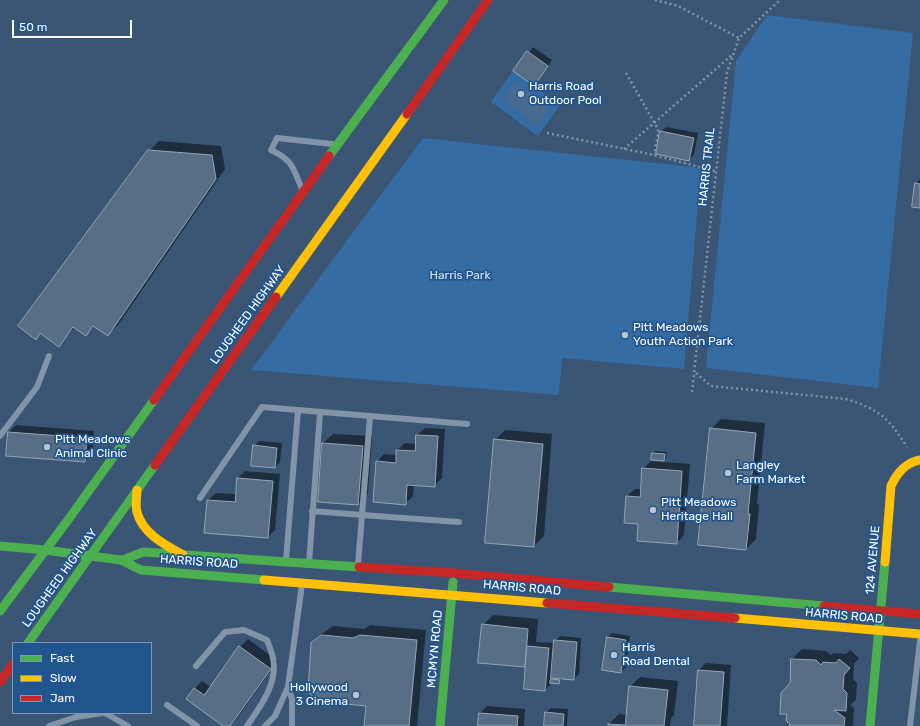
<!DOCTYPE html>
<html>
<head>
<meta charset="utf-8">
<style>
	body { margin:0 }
	#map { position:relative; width:920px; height:726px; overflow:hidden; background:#3a5674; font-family:Rubik,sans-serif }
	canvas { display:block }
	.legend { position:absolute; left:12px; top:642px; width:140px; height:72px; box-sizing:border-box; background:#21558d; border:1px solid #7a99bb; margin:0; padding:5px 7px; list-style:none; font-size:12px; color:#fff }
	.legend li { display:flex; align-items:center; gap:8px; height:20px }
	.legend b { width:20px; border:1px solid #7a99bb }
	.scale { position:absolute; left:12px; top:20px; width:120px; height:18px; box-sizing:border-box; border:2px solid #fff; border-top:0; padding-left:5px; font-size:12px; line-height:14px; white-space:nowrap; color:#fff; -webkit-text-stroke:3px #21558d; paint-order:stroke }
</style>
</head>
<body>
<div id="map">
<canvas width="920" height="726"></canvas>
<ul class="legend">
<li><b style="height:5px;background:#4caf50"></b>Fast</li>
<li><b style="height:5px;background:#ffc107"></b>Slow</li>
<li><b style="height:5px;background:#c62828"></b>Jam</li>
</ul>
<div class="scale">50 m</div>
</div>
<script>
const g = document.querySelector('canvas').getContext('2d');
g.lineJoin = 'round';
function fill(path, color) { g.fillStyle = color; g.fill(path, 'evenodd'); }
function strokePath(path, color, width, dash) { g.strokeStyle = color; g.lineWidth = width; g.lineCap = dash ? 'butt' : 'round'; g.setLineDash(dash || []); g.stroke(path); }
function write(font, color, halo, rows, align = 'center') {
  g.font = font + ' Rubik,sans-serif'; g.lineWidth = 3.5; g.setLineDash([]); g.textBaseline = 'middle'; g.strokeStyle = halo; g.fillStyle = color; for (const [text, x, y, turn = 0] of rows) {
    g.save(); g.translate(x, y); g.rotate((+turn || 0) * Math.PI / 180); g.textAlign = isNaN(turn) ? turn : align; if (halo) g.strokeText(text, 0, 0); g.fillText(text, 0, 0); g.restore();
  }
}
const green = new Path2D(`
	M767 15 913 33 878 388 706 368 736 61Z
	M527 51 548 66 534 86 560 105 538 136 491 102Z
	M423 138 701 168 684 369 562 358 559 395 251 370Z`);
const water = new Path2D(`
	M515 83 550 108 538 125 503 100Z`);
const shadow = new Path2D(`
	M533 47 552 60 538 80 515 71Z
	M666 127 698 133 694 155 689 159 661 132Z
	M159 141 221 146 225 169 118 325 108 335 95 326 86 335 75 327 59 345 41 333 36 338 149 151Z
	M920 179V207L916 184Z
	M721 419 765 423 757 504 759 505 756 539 746 549 711 429Z
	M16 425 94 431 93 454 85 461 7 455 9 432Z
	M425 428 445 429 442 478 434 486 414 484 413 496 405 504 377 462 384 454 397 455V450L405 443 417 444V435Z
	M505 430 552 434 544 536 534 546 495 440Z
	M333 434 372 436 368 494 358 504 323 443Z
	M259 441 282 443 280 462 275 467 254 446Z
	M655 451 667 452 666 458 664 460 653 453Z
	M651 461 690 464 684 535 677 543 639 523 627 496 635 489H642L643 469Z
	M245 471 280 474 275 530 268 537 205 532 208 500 216 493 236 494 238 478Z
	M493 615 538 619 536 642 555 643V641L560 636 581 638 579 674 574 679 562 678 561 681 559 683 550 682V685L545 690 527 664 524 666 483 625ZM551 677H554L550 681Z
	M370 625 426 630 417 726H365L367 705 312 643 323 633 333 626 364 629Z
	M612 633 630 636 626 667 621 672 607 638Z
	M248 639 278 661 235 721 230 726H224L187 699 195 688 202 681 211 687 240 647Z
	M802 649 826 651 831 655 834 653 846 654 850 650 859 658 854 664 853 679 857 683 856 700 850 705 854 708 853 726H786L788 724 792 725 791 683 792 659Z
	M706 663 731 665 727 726H695L699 670Z
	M640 677 678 681 674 715 671 718 670 726H609V724L619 714 627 715 630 687Z
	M487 706 525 709 524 726H479L480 713Z
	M551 708 568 709 567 726H545L546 712Z`);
const building = new Path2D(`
	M527 51 548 66 534 86 513 71Z
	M660 131 694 138 689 161 656 154Z
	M148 150 212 155 216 179 108 336 93 326 86 336 73 327 59 347 40 333 36 340 18 326Z
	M915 183 920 184V208L912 207Z
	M710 428 756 433 748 514H750L746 550 698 545Z
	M8 432 87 438 85 462 6 456Z
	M416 435 438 436 435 487 407 485 406 505 373 502 376 461 396 463V450L415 451Z
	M494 439 543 444 534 547 485 543Z
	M322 443 363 446 358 505 318 502Z
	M253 445 277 448 275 468 251 466Z
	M652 453 665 454 664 461 651 460Z
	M642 468 682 471 677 544 637 541 638 524 624 523 626 496 640 497Z
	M237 478 273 481 268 538 204 533 207 500 235 502Z
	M482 624 528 629 525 667 478 663Z
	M322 635 353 638 360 635 417 640 409 726H364L366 706 316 701 308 691 311 643Z
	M607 637 626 640 621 673 602 670Z
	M554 640 577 642 574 680 551 678Z
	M239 646 271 669 230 726H223L186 699 194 688 204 695Z
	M527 646 549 648 545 691 524 689Z
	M791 659 816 660 821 665 823 662 836 663 839 659 850 668 844 675 843 689 847 693 846 711 834 710 845 718 844 726H788L790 724 786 721 787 714H780L781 693 790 683Z
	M698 670 724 672 720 726H694Z
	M551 679 560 680 559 684 550 683Z
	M629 686 668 690 664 726H608V724L625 725Z
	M545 712 564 714 563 726H544Z
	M479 713 518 716 517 726H478Z`);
const path = new Path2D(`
	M655 0 678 6 739 38
	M626 73 658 129V134L654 155
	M547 133 654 155 715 171
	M624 149 732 55
	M696 373 711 386 846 399C880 409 889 419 907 447
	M692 392 727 72 739 38 780 0`);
const lane = new Path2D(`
	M301 187C293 167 292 160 271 150L277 138 332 144
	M298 410 467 424
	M0 436 37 387 49 356
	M200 498 262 407 298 410 286 560
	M312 511 362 515 370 417
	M309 563 320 413
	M358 565 362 515 459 522
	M196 666 225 632 244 630 267 640C269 646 272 652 273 658 278 683 261 706 247 726
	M288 687 292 699V726
	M167 705 197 726
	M105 713 128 726
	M49 726 76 717 102 713
	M265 726 275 716 288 687 302 584
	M910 726 920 640`);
const fast = new Path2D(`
	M329 156 444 0
	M0 546 45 550 121 560 141 570 264 580
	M123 560 143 552 359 567
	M609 587 824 606
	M0 611 68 520 154 400
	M28 643 155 465
	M440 726 453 582
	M870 726 885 562`);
const slow = new Path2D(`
	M276 297 407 114
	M137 490C137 497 135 505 137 512 143 534 165 545 183 555
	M885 562 891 486C897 473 905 463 920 460
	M264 580 547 603
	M735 618 920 634`);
const jam = new Path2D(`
	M407 114 488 0
	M154 400 329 156
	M155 465 276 297
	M359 567 454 573 609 587
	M547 603 735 618
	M824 606 920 614
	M0 682 13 664`);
const markers = [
	[521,94,4,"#bac4ce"],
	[625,335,4,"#bac4ce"],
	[47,447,4,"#bac4ce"],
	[728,473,4,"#bac4ce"],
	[653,510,4,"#bac4ce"],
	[614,655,4,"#bac4ce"],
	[356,695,4,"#bac4ce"]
];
const poiNames = [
	["Harris Road",529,87],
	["Outdoor Pool",529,101],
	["Pitt Meadows",633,328],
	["Youth Action Park",633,342],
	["Pitt Meadows",55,440],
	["Animal Clinic",55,454],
	["Langley",736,466],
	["Farm Market",736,480],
	["Pitt Meadows",661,503],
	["Heritage Hall",661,517],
	["Harris",622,648],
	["Road Dental",622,662],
	["Hollywood",348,688,"right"],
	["3 Cinema",348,702,"right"]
];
const streetNames = [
	["HARRIS TRAIL",707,167,-84],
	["LOUGHEED HIGHWAY",248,315,-54],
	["124 AVENUE",873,560,-85],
	["HARRIS ROAD",199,562,4],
	["LOUGHEED HIGHWAY",60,578,-54],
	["HARRIS ROAD",522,588,5],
	["HARRIS ROAD",844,616,5],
	["MCMYN ROAD",435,649,-85]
];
const parkNames = [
	["Harris Park",460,276]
];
fill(green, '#356ca3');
fill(water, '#476b91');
fill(shadow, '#0007');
fill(building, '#576e86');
strokePath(building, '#95a5b7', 1);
strokePath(path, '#8194a8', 2.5, [2, 3]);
strokePath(lane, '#8194a8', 6);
strokePath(fast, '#4caf50', 9);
strokePath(slow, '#ffc107', 9);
strokePath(jam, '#c62828', 9);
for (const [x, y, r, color] of markers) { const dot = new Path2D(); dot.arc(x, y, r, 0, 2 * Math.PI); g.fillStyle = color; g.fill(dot); strokePath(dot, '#21558d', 1.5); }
write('12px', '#fff', '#21558d', poiNames, 'left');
write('12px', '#fff', '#21558d', streetNames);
write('12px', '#d4e6f9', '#21558d', parkNames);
</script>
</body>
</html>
